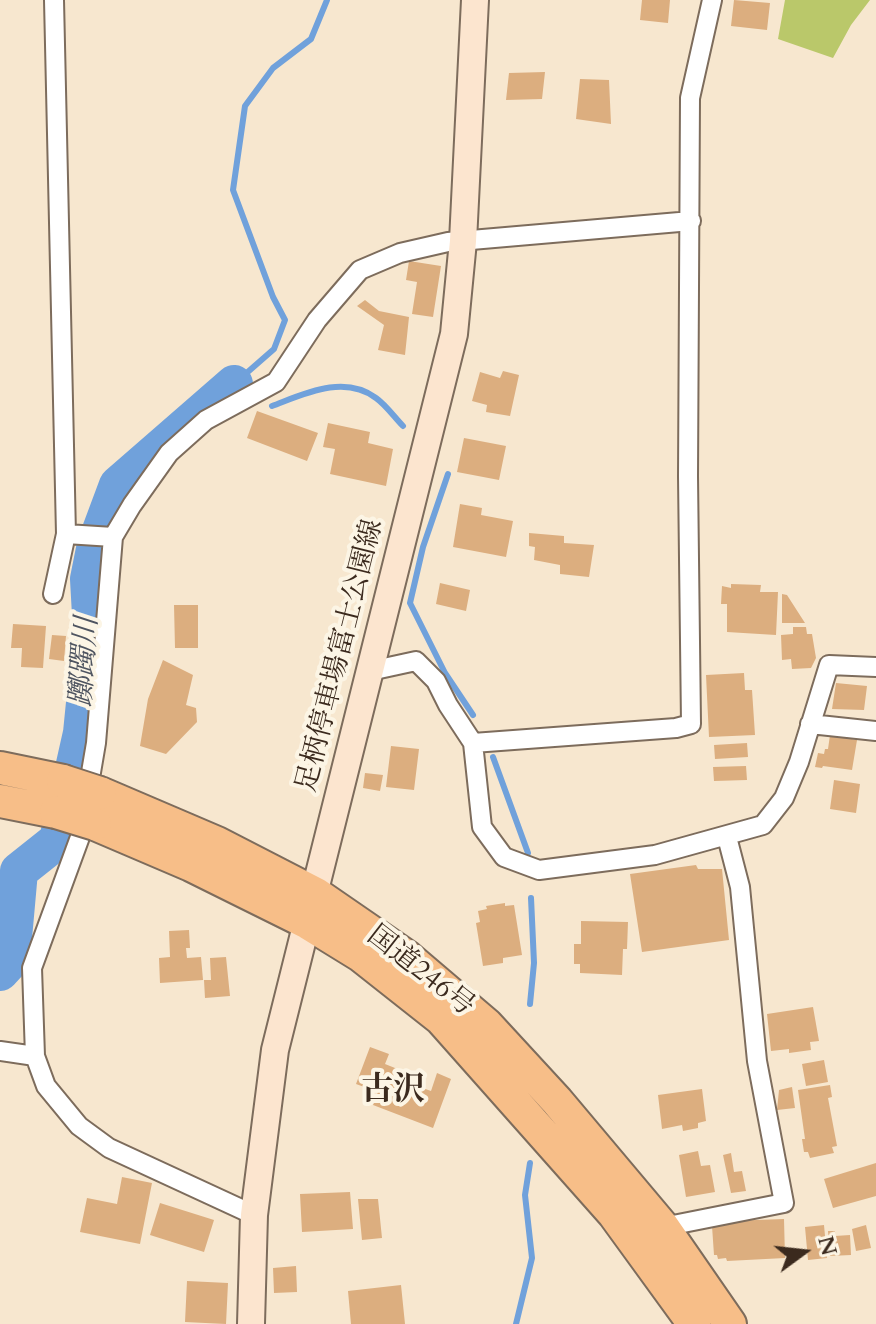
<!DOCTYPE html>
<html>
<head>
<meta charset="utf-8">
<style>
	body { margin:0 }
	#map { position:relative; width:876px; height:1324px; overflow:hidden; background:#f7e7cf; font-family:Cardo,serif }
	canvas { display:block }
	.north { position:absolute; left:764px; top:1212px; width:80px; height:80px; -webkit-text-stroke:6px #fcf5e5; paint-order:stroke; rotate:75deg; font-size:22px; font-weight:700; line-height:32px; text-align:center; color:#3b2a1e }
	.north::after { content:''; display:block; margin:auto; width:28px; height:36px; background:#3b2a1e; clip-path:polygon(50% 0,100% 100%,50% 72%,0 100%) }
</style>
</head>
<body>
<div id="map">
<canvas width="876" height="1324"></canvas>
<div class="north">N</div>
</div>
<script>
const g = document.querySelector('canvas').getContext('2d');
g.lineJoin = 'round';
function fill(path, color) { g.fillStyle = color; g.fill(path, 'evenodd'); }
function strokePath(path, color, width, dash) { g.strokeStyle = color; g.lineWidth = width; g.lineCap = dash ? 'butt' : 'round'; g.setLineDash(dash || []); g.stroke(path); }
function write(font, color, halo, rows, align = 'center') {
  g.font = font + ' Cardo,"Noto Serif JP",serif'; g.lineWidth = 8; g.setLineDash([]); g.textBaseline = 'middle'; g.strokeStyle = halo; g.fillStyle = color; for (const [text, x, y, turn = 0] of rows) {
    g.save(); g.translate(x, y); g.rotate((+turn || 0) * Math.PI / 180); g.textAlign = isNaN(turn) ? turn : align; if (halo) g.strokeText(text, 0, 0); g.fillText(text, 0, 0); g.restore();
  }
}
const green = new Path2D(`
	M785 0H870L851 25 833 58 778 39Z`);
const stream = new Path2D(`
	M234 384 274 349 285 320 273 297 233 190 245 106 273 68 311 39 327 0
	M272 406C304 394 344 374 376 398 386 405 395 418 403 426
	M448 474 423 547 410 603 445 673 473 715
	M493 757 528 853
	M530 1004 534 963 531 898
	M516 1324 532 1258 525 1195 530 1163`);
const river = new Path2D(`
	M0 972 11 960 19 871 58 840 82 733 92 633 89 579 96 544 118 485 234 384`);
const building = new Path2D(`
	M642 0H670L668 23 640 20Z
	M734 0 770 3 767 30 731 26Z
	M545 72 542 99 506 100 509 73Z
	M580 79 609 80 611 124 576 119Z
	M409 261 441 266 433 317 412 314 417 282 406 280Z
	M365 300 379 311 409 317 405 355 378 350 384 325 357 306Z
	M503 371 519 375 510 416 486 412 487 405 472 401 480 372 500 378Z
	M257 411 318 433 307 461 247 438Z
	M328 423 370 432 368 443 393 449 386 486 330 474 335 449 323 447Z
	M464 438 506 446 499 480 457 472Z
	M460 504 482 508 481 515 513 521 506 557 453 547Z
	M529 533 564 536V543L594 545 589 577 560 574V565L534 560 535 547 529 546Z
	M440 583 470 590 466 611 436 604Z
	M731 584 761 585 760 592H778L776 635 727 632V604H721L722 586 731 588Z
	M782 594 787 595 805 623H782Z
	M174 605H198V648H175Z
	M13 624 46 626 43 668 21 667 22 648H11Z
	M793 627H806L807 634H812L816 658 811 668 792 669 791 659 782 660 781 635 793 634Z
	M52 635 66 636 64 661 49 659Z
	M163 660 193 675 186 705 196 708 197 722 166 754 140 746 148 699Z
	M744 673 745 690H752L755 735 709 737 706 675Z
	M836 683 867 686 864 710 832 709Z
	M830 735 857 740 852 770 823 766 822 768 815 767 818 753 824 754 825 749H828Z
	M747 743 748 757 715 759 714 745Z
	M391 746 419 749 414 790 386 787Z
	M746 766 747 780 714 781 713 767Z
	M365 773 383 775 380 791 363 788Z
	M834 780 860 784 856 813 830 809Z
	M696 865 698 869H722L729 940 642 952 630 874Z
	M505 903V906L514 905 522 955 503 958V963L483 966 476 923 480 922 478 911 487 909 486 906Z
	M581 921 628 922 627 949H623L622 975 580 973V964H574V944H581Z
	M189 930 190 948H186L187 958 201 957 203 980 160 983 159 958 170 957 169 931Z
	M226 957 230 996 205 998 204 980H211L210 958Z
	M813 1007 819 1041 810 1042 811 1050 789 1053V1049L771 1051 767 1014Z
	M370 1047 389 1054 385 1064 410 1074 406 1082 431 1091 437 1073 451 1079 433 1128 373 1105 378 1092 356 1084Z
	M824 1060 828 1082 806 1086 802 1064Z
	M830 1085 832 1097 828 1098 837 1146 832 1147 834 1153 810 1158 808 1152H804L802 1139H805L798 1090Z
	M792 1087 795 1108 777 1110 779 1090Z
	M702 1089 706 1121 698 1123V1128L683 1131 682 1125 662 1129 658 1095Z
	M698 1151 701 1166 710 1165 715 1192 686 1197 679 1155Z
	M731 1153 734 1172 742 1171 746 1191 731 1193 723 1155Z
	M876 1163V1196L833 1208 824 1179Z
	M122 1177 152 1183 140 1244 80 1232 87 1198 117 1204Z
	M350 1192 353 1229 302 1232 300 1194Z
	M358 1199H378L382 1238 362 1240Z
	M160 1203 214 1220 204 1252 150 1235Z
	M784 1219 785 1258 727 1261 726 1258 718 1259 717 1255H714L712 1226 729 1224V1221Z
	M824 1225 827 1258 808 1260 805 1227Z
	M866 1225 871 1248 856 1251 852 1229Z
	M828 1231H835V1236L850 1235 851 1255 830 1256Z
	M296 1266 297 1292 274 1293 273 1268Z
	M187 1281 228 1283 226 1324 185 1322Z
	M401 1285 405 1324H351L348 1291Z`);
const minor = new Path2D(`
	M66 534 113 537
	M53 594 66 534 54 0
	M370 671 416 661 436 681 448 705 473 743 482 827 504 857 539 870 655 855 763 825 784 798 799 762 829 665 876 667
	M810 724 876 731
	M473 743 676 728 691 724 688 476 690 98 712 0
	M0 1051 35 1056
	M254 1215 109 1148 79 1126 46 1086 35 1056 32 968 80 837 96 743 113 537 132 505 169 453 206 420 276 382 317 320 360 270 400 253 448 242 691 221
	M663 1227 784 1203 757 1061 740 887 727 837`);
const secondary = new Path2D(`
	M251 1324 254 1215 275 1050 454 334 463 241 475 0`);
const trunk = new Path2D(`
	M0 768 63 781
	M100 793 217 843 316 894 406 956 487 1025 557 1101 663 1227 730 1324
	M0 801 56 812
	M95 824 191 865 308 923 360 955 441 1019 614 1214 694 1324`);
const trunkBridge = new Path2D(`
	M63 781 100 793
	M56 812 95 824`);
const streetNames = [
	["足柄停車場富士公園線",341,656,-76],
	["国道246号",420,972,38]
];
const waterNames = [
	["躑躅川",86,662,-86]
];
const quarterNames = [
	["古沢",393,1092]
];
fill(green, '#bac86a');
strokePath(stream, '#70a1db', 6);
strokePath(river, '#70a1db', 38);
fill(building, '#dcae7f');
strokePath(minor, '#7d6c5c', 22);
strokePath(secondary, '#7d6c5c', 30);
strokePath(trunk, '#7d6c5c', 36);
strokePath(minor, '#fff', 18);
strokePath(secondary, '#fce5cf', 26);
strokePath(trunk, '#f7be88', 32);
strokePath(trunkBridge, '#7d6c5c', 36, []);
strokePath(trunkBridge, '#f7be88', 32);
write('28px', '#3b2a1e', '#fcf5e5', streetNames);
write('italic 30px', '#4e5460', '#fcf5e5', waterNames);
write('bold 32px', '#3b2a1e', '#fcf5e5', quarterNames);
</script>
</body>
</html>
